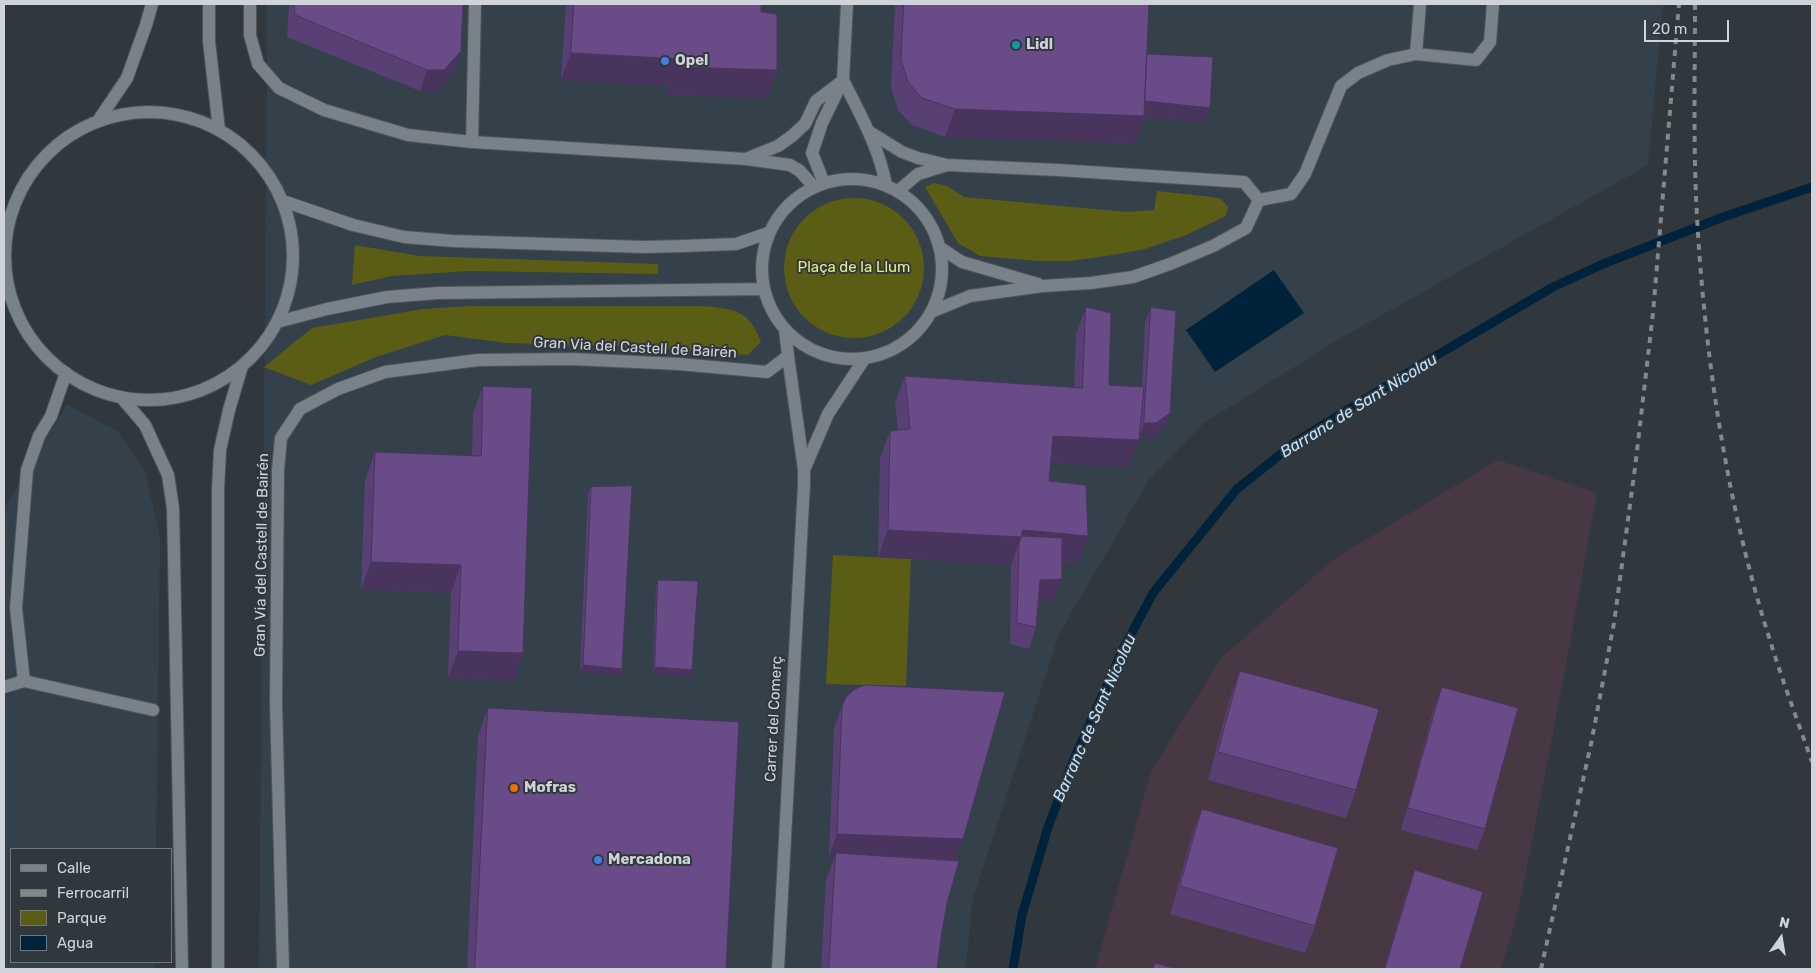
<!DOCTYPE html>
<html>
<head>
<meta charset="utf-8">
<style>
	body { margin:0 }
	#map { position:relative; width:1816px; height:973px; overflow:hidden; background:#30373d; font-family:Rubik,sans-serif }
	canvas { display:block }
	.frame { position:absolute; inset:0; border:5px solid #d0d4d8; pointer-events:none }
	.legend { position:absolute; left:10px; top:848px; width:162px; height:115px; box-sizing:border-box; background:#30373d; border:1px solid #70767b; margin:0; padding:6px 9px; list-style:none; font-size:15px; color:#d0d4d8 }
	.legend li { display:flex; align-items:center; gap:10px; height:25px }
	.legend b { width:25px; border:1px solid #70767b }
	.north { position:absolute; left:1756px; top:913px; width:50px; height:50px; -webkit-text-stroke:4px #30373d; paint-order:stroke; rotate:13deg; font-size:14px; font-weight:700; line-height:20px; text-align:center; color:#d0d4d8 }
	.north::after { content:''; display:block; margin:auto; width:18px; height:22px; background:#d0d4d8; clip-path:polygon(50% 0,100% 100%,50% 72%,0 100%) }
	.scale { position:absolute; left:1644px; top:20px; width:85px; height:22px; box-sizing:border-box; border:2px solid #d0d4d8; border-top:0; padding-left:6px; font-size:15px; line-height:18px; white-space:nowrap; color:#d0d4d8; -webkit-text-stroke:4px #30373d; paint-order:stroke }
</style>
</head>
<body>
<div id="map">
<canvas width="1816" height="973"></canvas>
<div class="frame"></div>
<ul class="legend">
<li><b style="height:6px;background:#798189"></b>Calle</li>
<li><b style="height:6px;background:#83888d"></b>Ferrocarril</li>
<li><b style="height:14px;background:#5b5d14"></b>Parque</li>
<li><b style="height:14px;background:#00223a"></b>Agua</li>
</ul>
<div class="north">N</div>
<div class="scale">20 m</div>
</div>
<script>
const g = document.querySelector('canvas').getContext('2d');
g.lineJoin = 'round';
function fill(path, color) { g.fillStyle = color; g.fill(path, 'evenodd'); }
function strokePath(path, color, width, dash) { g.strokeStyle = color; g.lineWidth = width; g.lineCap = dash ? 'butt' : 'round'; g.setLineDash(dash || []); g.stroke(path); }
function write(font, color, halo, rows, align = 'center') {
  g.font = font + ' Rubik,sans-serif'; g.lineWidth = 4; g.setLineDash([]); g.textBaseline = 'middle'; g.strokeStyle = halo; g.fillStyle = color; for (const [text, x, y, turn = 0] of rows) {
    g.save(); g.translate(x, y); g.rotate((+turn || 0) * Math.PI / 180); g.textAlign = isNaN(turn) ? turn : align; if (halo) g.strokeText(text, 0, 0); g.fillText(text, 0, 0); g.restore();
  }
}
const built = new Path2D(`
	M266 4H1663L1648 165 1336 341 1204 423 1149 480 1059 634 972 902 966 969H259L267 59Z
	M67 404 118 432 145 471 160 537 156 849H11V962H154V969H4V509Z`);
const education = new Path2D(`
	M1498 460 1597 493 1563 682 1519 908 1501 969H1095L1151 772 1221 658 1334 559Z`);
const green = new Path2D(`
	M934 183 947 186 964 197 1127 212 1154 210 1157 191 1212 197 1221 199 1228 207 1226 216 1186 235 1145 249 1113 255 1071 261H1039L980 256 958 243 925 187Z
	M784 268a70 70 0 1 1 140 0a70 70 0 1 1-140 0Z
	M355 245 419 256 658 264V274L470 271 391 276 352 285Z
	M472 306H703C735 309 749 310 761 342L748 355 646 347 507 343 445 335 376 357 311 385 264 367 312 328 423 309Z
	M833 555 911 559 906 686 826 684Z`);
const water = new Path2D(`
	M1274 270 1304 313 1215 372 1186 330Z`);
const stream = new Path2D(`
	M1013 969 1022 915 1048 827 1074 759 1123 649 1153 593 1237 489 1297 441 1422 364 1553 287 1603 264 1723 217 1812 187`);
const lane = new Path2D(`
	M1416 54 1420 4
	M1259 200 1291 194 1305 174 1341 86 1358 73 1388 60 1416 54 1476 60 1490 42 1493 4
	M24 681 16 608 27 470 39 436 51 416 66 373`);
const street = new Path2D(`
	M250 4V35L258 64 279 88 324 110 408 135 472 142 746 159 790 165 800 171 814 187
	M843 80C860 114 879 147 886 185
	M868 131 902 152 918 158 947 165
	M472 142 475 4
	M748 158 778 146 792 136 805 124 816 101 841 82
	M762 269a90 90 0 1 1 180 0a90 90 0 1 1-180 0Z
	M824 183 812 153 822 123 843 80 847 4
	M898 191 918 174 947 165 1058 170 1244 182 1259 200 1246 228 1213 246 1170 264 1133 277 1091 283 1043 286 970 296 931 312
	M283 201 353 225 404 237 453 241 644 247 683 246 736 244 768 233
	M939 247 962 262 1038 284
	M277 322 327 309 387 297 438 293 764 289
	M804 470 828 414 865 358
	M4 687 24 681 153 710
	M283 969 276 703 278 470 281 438 300 409 338 389 385 372 478 360 572 359 679 364 767 372 788 356
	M778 969 804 484V470L788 356 785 330`);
const secondary = new Path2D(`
	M209 4V41L219 130
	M5 256a144 144 0 1 1 288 0a144 144 0 1 1-288 0Z
	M100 118 127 78 146 25 152 4
	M121 397 145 425 168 475 173 508 182 969
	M218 969V489L220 450 229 410 242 366`);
const rail = new Path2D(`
	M1695 4C1695 75 1693 146 1697 217 1705 357 1726 500 1768 634 1781 677 1797 719 1812 762
	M1541 969 1591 744 1614 623 1635 468 1653 313 1679 4`);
const wall = new Path2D(`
	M289 4H463L461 51 453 73 436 92 420 91 287 37Z
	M566 4H761V12L777 70 767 98 666 95 669 86 561 80Z
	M895 4H1149L1147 54 1204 123 1144 117 1134 143 945 137 912 125 898 110 891 87Z
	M1086 307 1109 385 1142 387 1145 322 1151 307 1170 413 1164 428 1151 438 1139 437 1129 467 1051 463 1049 481 1078 563 1062 562 1055 600 1039 601 1036 627 1029 649 1010 644 1011 565 878 557 880 458 890 431 898 430 895 403 905 376 1074 387 1076 334Z
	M483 386 523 653 513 681 448 678 451 593 361 589 365 480 375 452 472 456 473 413Z
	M591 487 622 669 620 676 580 672 588 494Z
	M658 580 689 678 653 674 656 587Z
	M1240 671 1356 790 1346 818 1208 780 1230 698Z
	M1442 687 1485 829 1477 850 1401 830 1434 708Z
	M842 706 955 860 942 931 937 969H821L826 880 835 856H829L834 728Z
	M488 708 726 969H467L478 736Z
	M1202 809 1315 926 1305 953 1170 914 1192 836Z
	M1415 870 1460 969H1384L1405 898Z`);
const shadedWall = new Path2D(`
	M461 51 453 73 436 92 420 91 427 70Z
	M571 53 680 59 777 70 767 98 666 95 669 86 561 80Z
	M1144 101 1210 108 1204 123 1144 117 1134 143 945 137 955 109Z
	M1170 413 1164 428 1151 438 1139 437 1144 423Z
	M1053 436 1139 440 1129 467 1043 463Z
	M888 530H1023L1088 536 1078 563 1019 557V543L1011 565 878 557Z
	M371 562 461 565 451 593 361 589Z
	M1062 579 1055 600 1033 602 1040 580Z
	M458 651 523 653 513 681 448 678Z
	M583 665 622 669 620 676 580 672Z
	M655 667 692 670 689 678 653 674Z
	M837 834 963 839 955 860 836 853 835 856H829Z`);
const building = new Path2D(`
	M295 4H463L461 51 444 70H427L295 15Z
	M574 4H761V12L777 14V70L676 67 680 59 571 53Z
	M904 4H1149L1144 116 955 109 922 98 908 82 901 60Z
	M1147 54 1213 57 1210 108 1145 101Z
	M1086 307 1111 313 1109 385 1144 387 1139 440 1053 436 1049 481 1086 485 1088 536 1023 530 1021 537 888 530 890 431 910 429 905 376 1082 388Z
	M1151 307 1176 311 1170 413 1156 423H1144Z
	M483 386 532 388 523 653 458 651 461 565 371 562 375 452 481 456Z
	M632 486 622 669 583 665 591 487Z
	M1022 536 1062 538V579L1040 580 1036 627 1017 623 1019 543Z
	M658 580 698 581 692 670 655 667Z
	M1240 671 1379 709 1356 790 1218 752Z
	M866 685 1005 692 963 839 837 834 842 706 846 697 855 689Z
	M1442 687 1518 708 1485 829 1408 808Z
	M488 708 739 722 726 969H475Z
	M1202 809 1338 848 1315 926 1180 886Z
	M836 853 959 861 947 903 942 931 937 969H829Z
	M1415 870 1483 892 1460 969H1385Z
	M1155 963 1177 969H1153Z`);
const markers = [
	[1016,45,5,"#0f9aa8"],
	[665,61,5,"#3f7fe0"],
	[514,788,5,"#e8710a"],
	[598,860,5,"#3f7fe0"]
];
const poiNames = [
	["Lidl",1026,45],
	["Opel",675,61],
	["Mofras",524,788],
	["Mercadona",608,860]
];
const parkNames = [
	["Plaça de la Llum",854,268]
];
const streetNames = [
	["Gran Via del Castell de Bairén",635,348,3],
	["Gran Via del Castell de Bairén",262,555,-89],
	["Carrer del Comerç",774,719,-87]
];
const waterNames = [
	["Barranc de Sant Nicolau",1359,406,-32],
	["Barranc de Sant Nicolau",1095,718,-66]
];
fill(built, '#34414b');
fill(education, '#483844');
fill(green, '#5b5d14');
fill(water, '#00223a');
strokePath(stream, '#00223a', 9);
strokePath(lane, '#4f555a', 14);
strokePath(street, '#4f555a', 14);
strokePath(secondary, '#4f555a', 14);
strokePath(lane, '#798189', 12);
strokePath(street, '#798189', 12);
strokePath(secondary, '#798189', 12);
strokePath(rail, '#83888d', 4, [6, 6]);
fill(wall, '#594074');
fill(shadedWall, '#49345e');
fill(building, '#684b87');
strokePath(building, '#49345e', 1);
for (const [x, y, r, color] of markers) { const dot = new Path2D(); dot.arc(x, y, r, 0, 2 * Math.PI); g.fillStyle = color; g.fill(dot); strokePath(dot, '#30373d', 2); }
write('bold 15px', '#d0d4d8', '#30373d', poiNames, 'left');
write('15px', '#e7ec82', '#30373d', parkNames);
write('15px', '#d0d4d8', '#30373d', streetNames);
write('italic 16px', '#bfe2fd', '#30373d', waterNames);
</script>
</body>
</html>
